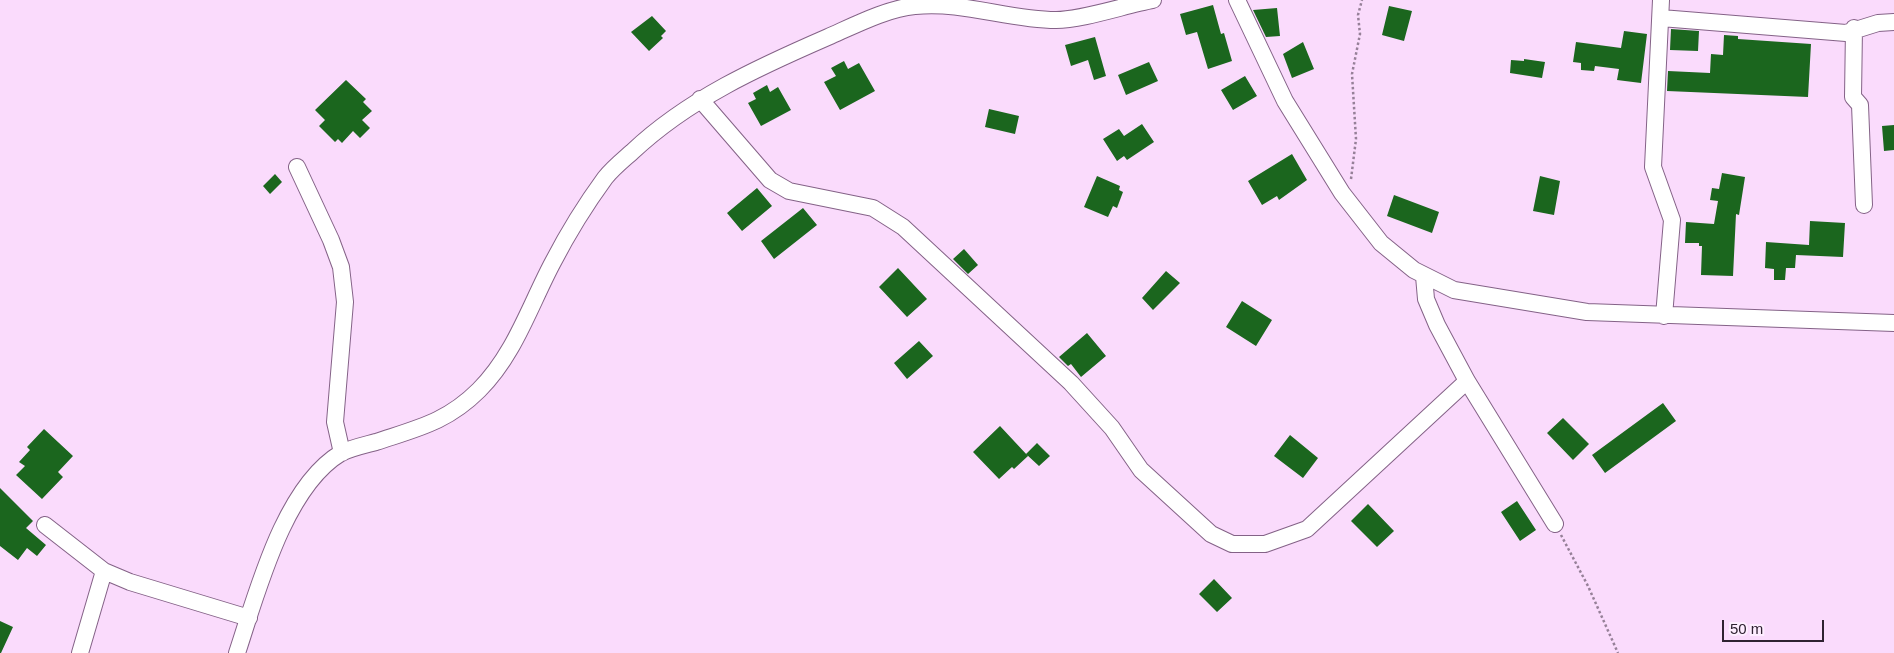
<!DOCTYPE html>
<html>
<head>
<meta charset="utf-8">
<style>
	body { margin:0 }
	#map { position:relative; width:1894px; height:653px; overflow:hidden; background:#fadbfc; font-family:Helvetica,sans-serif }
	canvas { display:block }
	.scale { position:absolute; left:1722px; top:620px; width:102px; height:22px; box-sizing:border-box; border:2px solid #2f2131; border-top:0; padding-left:6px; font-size:15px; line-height:18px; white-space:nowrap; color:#2f2131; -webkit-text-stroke:4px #feeeff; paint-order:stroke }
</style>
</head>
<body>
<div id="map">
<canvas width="1894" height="653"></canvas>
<div class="scale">50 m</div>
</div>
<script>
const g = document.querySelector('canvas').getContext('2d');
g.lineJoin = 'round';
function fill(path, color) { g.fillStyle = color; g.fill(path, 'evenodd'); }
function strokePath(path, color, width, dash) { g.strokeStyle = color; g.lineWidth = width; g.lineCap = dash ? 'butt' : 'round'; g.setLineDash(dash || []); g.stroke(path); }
const building = new Path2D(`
	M1213 5 1221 34 1224 33 1232 61 1208 69 1197 32 1186 35 1180 14Z
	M1389 6 1412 11 1404 41 1382 35Z
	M1277 8 1280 36 1266 37 1253 10Z
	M652 16 666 31 661 36 663 38 649 51 631 32Z
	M1671 29 1699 31 1698 51 1670 50Z
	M1624 31 1647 34 1641 83 1617 80 1619 69 1595 66 1594 71 1581 70V63L1573 62 1576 42 1621 48Z
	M1724 35 1738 36V39L1811 44 1808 97 1667 91 1668 71 1710 73 1711 54 1723 55Z
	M1095 37 1106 76 1094 80 1088 60 1071 66 1065 45Z
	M1303 42 1314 69 1292 78 1283 54Z
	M1524 59 1545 62 1542 78 1510 73 1511 60 1524 61Z
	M844 61 848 69 859 63 875 91 840 110 824 82 836 76 831 68Z
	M1149 62 1158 81 1126 95 1118 75Z
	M1245 76 1257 96 1233 110 1221 90Z
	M346 80 366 99 363 102 372 111 362 120 370 128 360 138 353 131 342 143 338 139 335 142 319 126 325 120 315 110Z
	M767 85 770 92 778 87 791 110 761 126 748 103 756 99 753 93Z
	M989 109 1019 116 1015 134 985 127Z
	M1142 124 1154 142 1127 160 1124 156 1117 161 1103 139 1119 129 1124 136Z
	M1894 125V150L1884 151 1882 126Z
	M1292 154 1307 180 1279 200 1277 196 1262 205 1248 181Z
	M1722 173 1745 177 1739 215 1736 214 1733 276 1701 275 1702 246H1699V243H1685L1686 222 1714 224 1718 201 1710 200 1712 188 1719 189Z
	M275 174 282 182 270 194 263 186Z
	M1097 176 1120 186 1119 190 1123 192 1117 208 1113 206 1108 217 1084 207Z
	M1540 176 1560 181 1554 215 1533 211Z
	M757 188 772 206 742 231 727 213Z
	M1394 195 1439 212 1432 233 1387 216Z
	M803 208 817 225 774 259 761 241Z
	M1810 221 1845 223 1843 257 1796 255 1795 268H1786L1785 280H1774V269L1765 268 1766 242 1809 245Z
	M964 249 978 265 968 274 953 259Z
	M898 268 927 299 907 317 879 287Z
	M1166 271 1180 283 1153 310 1142 298Z
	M1242 301 1272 320 1256 346 1226 327Z
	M1087 333 1106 356 1081 377 1071 364 1068 366 1059 357Z
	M919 341 933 356 907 379 894 363Z
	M1663 403 1676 421 1605 473 1592 455Z
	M1563 418 1589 444 1573 460 1547 433Z
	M1000 426 1028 456 1014 469 1012 467 999 479 973 452Z
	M44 429 73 456 58 472 63 477 42 499 16 475 25 466 19 462 30 450 27 447Z
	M1290 435 1318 458 1303 478 1274 456Z
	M1037 443 1050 456 1039 466 1026 454Z
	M0 488 33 521 26 528 46 545 37 556 27 548 18 560 0 546Z
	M1517 501 1536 530 1520 541 1501 512Z
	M1368 504 1394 531 1377 547 1351 521Z
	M1214 579 1232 598 1217 612 1199 594Z
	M0 621 13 627 1 653H0Z`);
const path = new Path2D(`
	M1351 179 1356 139 1352 74 1360 34 1358 15 1362 0
	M1561 535 1588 586 1618 653`);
const minor = new Path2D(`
	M1237 0 1285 101 1342 193 1381 243 1414 270 1454 290 1587 312 1894 323
	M1661 0 1653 167 1672 220 1664 316
	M1661 18 1846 33 1878 23 1894 22
	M1854 28 1853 97 1860 105 1864 205
	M700 99 770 180 789 191 873 208 903 227 1071 383 1112 428 1141 470 1211 534 1232 544H1265L1307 529 1467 381
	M297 167 331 240 341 267 345 302 335 422 342 453
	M1424 276 1426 299 1437 325 1467 381 1555 524
	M45 525 104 571 130 582 249 618
	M80 653 104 571
	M237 653C257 593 284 487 341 453 351 448 365 445 376 442 418 428 447 422 479 390 515 354 530 305 553 262 568 233 586 204 605 178 613 168 623 160 632 152 688 99 759 67 828 37 853 26 888 8 915 6 963 1 1009 20 1056 20 1082 20 1126 5 1153 0`);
fill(building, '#1b661e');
strokePath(minor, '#846287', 18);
strokePath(path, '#968098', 2.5, [2.5, 2.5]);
strokePath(minor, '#fff', 16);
</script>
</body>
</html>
